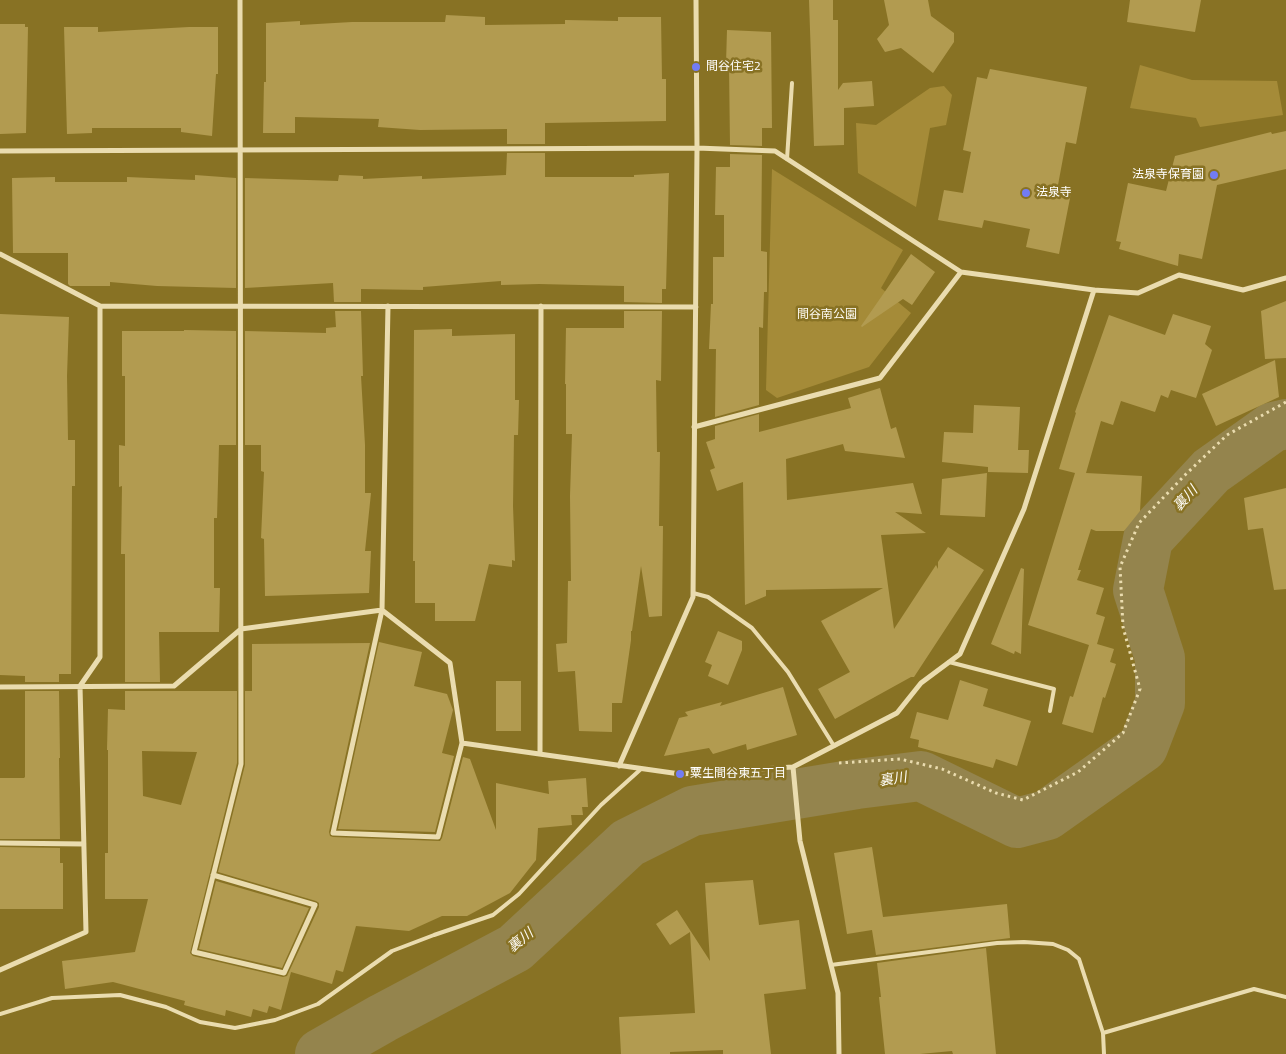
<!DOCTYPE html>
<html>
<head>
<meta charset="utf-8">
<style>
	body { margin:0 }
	canvas { display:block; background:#887224 }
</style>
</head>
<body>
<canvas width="1286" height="1054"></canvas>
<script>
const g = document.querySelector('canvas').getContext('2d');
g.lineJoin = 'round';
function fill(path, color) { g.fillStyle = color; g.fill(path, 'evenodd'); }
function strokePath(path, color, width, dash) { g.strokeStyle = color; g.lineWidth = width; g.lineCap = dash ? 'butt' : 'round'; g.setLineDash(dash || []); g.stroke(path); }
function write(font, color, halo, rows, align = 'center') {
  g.font = font + ' "Titillium Web","Noto Sans JP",sans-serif'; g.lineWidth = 5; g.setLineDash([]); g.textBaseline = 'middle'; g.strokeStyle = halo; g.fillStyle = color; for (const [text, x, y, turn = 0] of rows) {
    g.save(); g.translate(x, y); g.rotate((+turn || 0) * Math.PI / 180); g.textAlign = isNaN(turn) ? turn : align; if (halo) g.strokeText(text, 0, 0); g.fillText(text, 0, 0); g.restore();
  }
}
const green = new Path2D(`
	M1140 65 1192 80 1277 81 1283 115 1200 127 1196 118 1130 108Z
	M944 86 952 95 946 125 930 128 916 207 858 173 856 123 876 125 930 88Z
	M772 169 903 250 881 288 911 313 869 367 777 398 766 390Z`);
const river = new Path2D(`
	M320 1054 383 1018 515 948 628 843 692 811 857 784 921 776 1017 823 1047 815 1143 747 1160 703V658L1138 590 1148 539 1211 471 1273 427 1286 424`);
const building = new Path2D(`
	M809 0H833V20H838V90L843 83 872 81 874 106 844 108V145L814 146Z
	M884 0H928L931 16 954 33V42L933 73 901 48 885 52 877 39 889 25Z
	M1130 0H1201L1195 32 1127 22Z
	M446 15 485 17V25L565 24V20L618 21V17H661L662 79H666V121L545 123V144H507V129L420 130 378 127 379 119 295 117V133H263L264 82H266V23L300 21V25L352 22H445Z
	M0 24H25V27H28L26 133 0 134Z
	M64 27H98V32L189 27H218V74H216L212 136 181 132V128H92V133L67 134Z
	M727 30 771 32 772 128H762V146L730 145 729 65 726 64Z
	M990 69 1087 87 1076 144 1066 142 1058 185 1072 188 1059 254 1026 247 1030 229 984 220 982 228 938 220 944 190 963 193 971 152 963 150 977 77 987 79Z
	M1286 131V169L1217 185 1202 259 1179 254 1178 266 1119 249 1121 242 1116 241 1128 183 1166 191 1175 156 1271 132 1272 134Z
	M507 153H545V177H634V175L669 173 666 289H662V303L624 302V286L539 284 501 285V281L423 287V290L361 289V302H334L333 283 245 288V178L338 181 339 175 363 176V179L422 176V179L506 175Z
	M730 154 762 155 761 251 767 252V292H764L763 328 759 327V405L715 417 716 349H709L711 304H713V257H724V215H715L716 167H730Z
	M195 175 236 178V288L157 286 110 282V286H70L68 284V253H13L12 178 55 177V182H127V177L195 180Z
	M911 254 935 272 912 305 903 299 862 327 861 326Z
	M1286 301V358L1265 359 1261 311Z
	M335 311H361L363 376H361L365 445V493H371L365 551H371L369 593 265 596 264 539 261 538 264 472 261 471V445H245V331L326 333V328L336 327Z
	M624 311H662L661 381 656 380 657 452H660L659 526H663L662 616 649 617 641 566 632 631H631V640L622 703H612V732L579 731 575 671 558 672 556 644 567 643 568 581H571L570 496 572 434H566V384H565L566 328H624Z
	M0 314 69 317 67 376 68 440H75V486H72L71 674H59V682H25V676L0 675Z
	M1173 314 1211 326 1205 344 1212 350 1196 398 1171 390 1168 398 1161 395 1155 412 1121 401 1113 425 1101 421 1086 473 1142 476 1140 511 1124 531H1096L1091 529 1078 570H1081L1077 580 1104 588 1096 614 1105 617 1097 644 1114 649 1110 662 1116 664 1105 698 1103 697 1093 733 1062 724 1070 696 1073 697 1089 645 1028 625 1075 473 1059 469 1076 413 1075 412 1109 315 1165 335Z
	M452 329V336L515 334V400H519L518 435H514L513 506 515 561 512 560V567L489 564 475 621H435V603H415V561H413L414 330Z
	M184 330 236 331V445H219L217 518H214V588H220L219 632H159L160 682H125V554H121L122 486 119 487V445L125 446V376H122V331H184Z
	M1275 360 1279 397 1216 426 1202 394Z
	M880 388 891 429 896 427 905 458 845 451 843 444 786 459 787 500 913 483 922 514 895 512 926 533 881 535 894 629 936 565 938 569V562L948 547 984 570 914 677H911L835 719 818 689 850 672 821 621 883 588 766 590V596L745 605 743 482 717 491 710 470 715 468 706 442 715 439V426L759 414V432L851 408 848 398Z
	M974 405 1020 407 1018 450H1029L1028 473 988 472V467L942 462 944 432 973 433Z
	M987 473 985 517 940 515 942 479Z
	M1286 488V589L1274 590 1263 528 1248 530 1244 498Z
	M1021 568 1024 569 1021 654 1015 651 1014 654 991 644Z
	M718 631 742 641V650L728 685 708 676 712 665 705 662Z
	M379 642 422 652 414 686 447 694 453 710 442 753 454 756 435 832 338 829Z
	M370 643 329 832 330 836 333 837 440 841 442 838 463 757 470 759 496 830V783L549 794 548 781 586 778 588 807H582L583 815H571L572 825 538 828 536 860 510 893 467 916H442L409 931 356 926 343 972 336 970 332 984 291 972 281 1010 269 1006 267 1013 253 1009 251 1017 226 1010 225 1016 184 1005 185 1001 113 982 65 989 62 961 135 952 148 899H105V853H108V750H107L108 709 125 710V691H237V763L190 953 193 956 283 977 287 976 319 907V903L316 901 218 872 245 765V691H252V644ZM142 751 197 752 181 805 143 796Z
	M960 680 988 689 983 706 1031 721 1017 766 996 759 993 768 918 747 919 740 910 738 917 712 948 720Z
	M496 681H521V731H496Z
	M783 687 797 735 747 750 746 744 713 754 709 748 664 756 679 718 688 716 685 712 722 702 720 706Z
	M25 691H59L60 758H59L60 839H0V778H24L25 777Z
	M0 847 60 848V863H63V909H0Z
	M872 847 883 917 1007 904 1010 938 876 955 872 930 847 934 834 853Z
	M753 880 759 925 799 920 806 989 764 994 771 1054H723V1050L670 1052V1054H621L619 1017 695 1013 690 932 670 945 656 924 677 910 710 961 705 883Z
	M216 881 309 908 282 968 199 949Z
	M986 948 996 1054H953L952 1051 920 1054H885L879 997H881L877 963Z`);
const path = new Path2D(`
	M839 763 900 759 942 769 996 793 1023 800 1078 772 1123 733 1140 689 1123 627 1120 567 1139 523 1185 475 1227 435 1286 402`);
const lane = new Path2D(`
	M787 159 792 83
	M693 593 708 597 752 628 788 672 834 746
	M949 662 1054 689 1050 711
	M831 965 997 943 1024 942 1053 944 1068 950 1079 959 1103 1033 1104 1054
	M0 1014 52 998 120 995 166 1007 200 1022 235 1028 275 1020 318 1004 392 951 434 935 493 915 519 894 601 805 641 769
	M1103 1033 1254 989 1286 997`);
const street = new Path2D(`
	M0 151 697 148 775 151 961 272 1094 290 1138 293 1179 275 1243 290 1286 278
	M0 254 100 306
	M388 306 382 610 333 833 438 837 462 743
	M694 427 880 378 961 272
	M0 687 174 686 241 629 382 610 450 663 462 743 680 774 793 767 897 713 921 683 960 654 1024 509 1094 290
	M540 754 541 306
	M619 766 693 597 697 148 696 0
	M793 767 800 841 838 993 839 1054
	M0 843 84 844
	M213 875 315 905 284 973 194 952 241 764 240 0
	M0 970 86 932 80 686 100 657V306L696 307`);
const markers = [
	[696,67,5,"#727cf4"],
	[1214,175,5,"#727cf4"],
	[1026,193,5,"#727cf4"],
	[680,774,5,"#727cf4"]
];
const poiNames = [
	["間谷住宅2",706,67],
	["法泉寺保育園",1204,175,"right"],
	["法泉寺",1036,193],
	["粟生間谷東五丁目",690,774]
];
const parkNames = [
	["間谷南公園",827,315]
];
const waterNames = [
	["裏川",1186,499,-47],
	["裏川",893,780,-9],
	["裏川",521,941,-39]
];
fill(green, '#a58b38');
strokePath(river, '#94844d', 50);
fill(building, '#b29b50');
strokePath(path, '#eadcaf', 3, [2.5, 4]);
strokePath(lane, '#eadcaf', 4);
strokePath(street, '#eadcaf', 5);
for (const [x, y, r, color] of markers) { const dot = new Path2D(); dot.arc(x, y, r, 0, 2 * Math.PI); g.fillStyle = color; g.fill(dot); strokePath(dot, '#887224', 2); }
write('12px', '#fff', '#887224', poiNames, 'left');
write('12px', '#fdfbf4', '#887224', parkNames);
write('italic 14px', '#fdfbf5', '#887224', waterNames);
</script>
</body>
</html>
